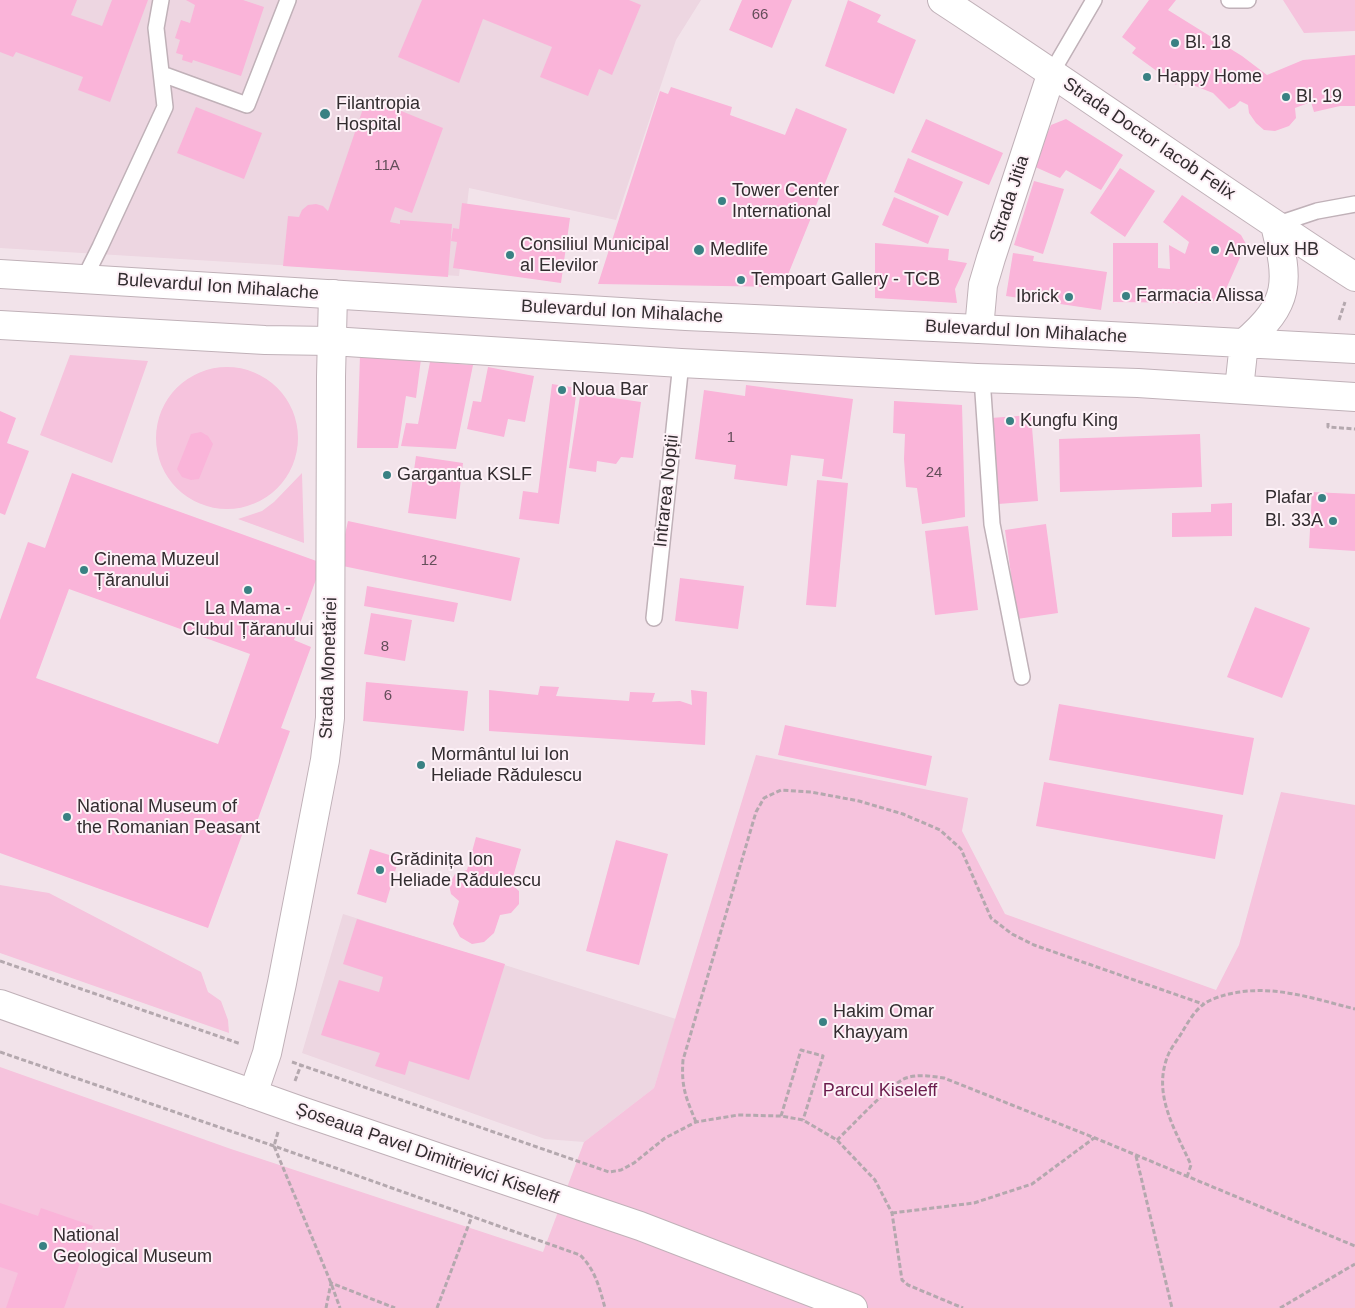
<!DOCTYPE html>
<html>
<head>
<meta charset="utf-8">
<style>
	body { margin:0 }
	canvas { display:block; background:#f2e3ea }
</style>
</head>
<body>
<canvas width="1355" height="1308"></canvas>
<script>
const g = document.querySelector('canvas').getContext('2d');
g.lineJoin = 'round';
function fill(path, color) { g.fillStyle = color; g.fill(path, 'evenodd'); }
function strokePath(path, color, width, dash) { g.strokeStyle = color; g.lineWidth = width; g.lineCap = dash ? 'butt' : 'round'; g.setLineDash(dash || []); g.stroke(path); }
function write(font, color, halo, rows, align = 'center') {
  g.font = font + ' Arial,sans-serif'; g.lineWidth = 4; g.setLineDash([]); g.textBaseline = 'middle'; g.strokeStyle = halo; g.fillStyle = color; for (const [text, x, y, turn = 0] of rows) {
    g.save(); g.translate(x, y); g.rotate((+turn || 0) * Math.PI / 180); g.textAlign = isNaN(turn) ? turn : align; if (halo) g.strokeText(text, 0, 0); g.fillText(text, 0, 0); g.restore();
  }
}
const built = new Path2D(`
	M0 0H701L676 40 616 220 469 188 459 276 0 248Z
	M343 914 676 1019 654 1088 584 1142 545 1139 302 1053Z`);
const green = new Path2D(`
	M1283 0H1355V31L1304 33Z
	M70 355 148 361 112 463 40 435Z
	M156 438a71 71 0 1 1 142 0a71 71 0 1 1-142 0Z
	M302 473 304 543 238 519 262 511 274 502Z
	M756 755 968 798 962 831 1005 914 1216 990 1239 945 1281 792 1355 805V1308H0V1067L231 1149 543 1252 584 1142 654 1088Z
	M0 885 49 893 201 972 208 992 221 1001 228 1020 229 1033 0 953Z`);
const building = new Path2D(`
	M0 0H77L71 15 102 26 112 0H148L110 102 78 90 83 77 16 52 13 57 0 52Z
	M186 0H243L264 7 241 76 193 60 192 63 182 60 183 55 176 53 180 40 175 38 181 20 190 23 195 5Z
	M422 0H629L641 5 612 75 599 69 588 96 540 77 552 47 483 19 459 83 398 57Z
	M742 0H792L772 48 729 30Z
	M848 0 881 15 877 22 916 40 894 94 825 66Z
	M1149 0H1176L1168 10 1242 56 1267 75 1303 60 1355 55V106H1340L1314 112 1311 102 1295 108 1296 118 1289 126 1275 131 1264 130 1256 123 1249 113 1248 105 1240 101 1235 106 1229 109 1213 93 1180 80 1176 85 1132 53 1136 48 1122 37Z
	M671 87 732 107 730 115 785 135 796 108 847 129 783 287 598 284 660 91 668 94Z
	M367 97 443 128 412 213 395 207 390 222 400 224V220L452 224 448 277 283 266 288 216 299 217 302 210 308 205 316 204 323 206 328 211Z
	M196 107 262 133 244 179 177 153Z
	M926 119 1003 153 989 185 911 152Z
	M1066 119 1123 155 1101 190 1066 170 1060 178 1033 166 1051 125Z
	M908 158 963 182 948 216 894 192Z
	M1120 168 1155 191 1125 237 1090 213Z
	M1034 181 1064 189 1043 254 1014 245Z
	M1182 195 1241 235 1246 244 1222 298 1208 303 1113 302V243H1158V268L1170 269 1169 245 1185 254 1189 242 1163 222Z
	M894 197 939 216 928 244 882 225Z
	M462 203 570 218 561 283 453 268 457 242 451 241 453 228 459 229Z
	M875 243 949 249 948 260 967 263 955 289 957 303 875 298Z
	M1013 253 1034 256 1033 261 1107 272 1101 310 1006 296Z
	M360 355 421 359 416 398 406 396 398 448H357Z
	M430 362 473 365 456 449 401 446 406 423 418 424Z
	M488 367 534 376 525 422 508 419 504 437 467 429 473 401 481 402Z
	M582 383 602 386 600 396 641 402 633 458 621 457 616 464 597 461 596 472 569 468Z
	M552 384 577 388 559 524 519 519 523 491 538 493Z
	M746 385 853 399 842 479 822 476 824 459 791 455 787 486 734 479 736 465 695 459 704 390 745 396Z
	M894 401 962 405 965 517 922 524 917 488 906 487 904 459 905 434 893 433Z
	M0 411 16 418 7 443 29 451 5 515 0 513Z
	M1031 415 1038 501 998 504 991 418Z
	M201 432 208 436 213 444 199 479 191 480 182 477 177 469 191 434Z
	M1200 434 1202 487 1060 492 1059 439Z
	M416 456 463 463 456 519 408 513Z
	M72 473 322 563 294 640 311 647 281 728 290 731 255 827 246 824 208 928 0 853V620L28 542 45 548ZM69 589 250 654 218 744 36 678Z
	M817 480 848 483 836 607 806 605Z
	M1312 492 1355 494V551L1309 548Z
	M1232 503V536L1172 537V513L1211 512V504Z
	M348 521 520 558 511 601 338 565Z
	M1046 524 1058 613 1017 619 1005 530Z
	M968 526 978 610 935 615 925 531Z
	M680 578 744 586 738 629 675 621Z
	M367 586 458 603 454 622 364 606Z
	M1255 607 1310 628 1282 698 1227 677Z
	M371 613 412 620 405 661 364 654Z
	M366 682 468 691 464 731 363 721Z
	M540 686 559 687 556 696 629 701 630 692 655 693 652 702 680 701 692 705 691 690 707 692 705 745 489 731V690L538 695Z
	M1059 704 1254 738 1243 795 1049 760Z
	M785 725 932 756 926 786 778 755Z
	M1044 782 1223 815 1215 859 1036 826Z
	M476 837 521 849 511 884 519 891V904L511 913 500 915 494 933 484 942 472 944 460 937 453 924 459 901 451 894 449 885 455 874 467 870Z
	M616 840 668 854 639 965 586 951Z
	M370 849 399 858 386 903 357 894Z
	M357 919 505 964 469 1080 409 1061 405 1075 375 1066 380 1053 321 1035 339 980 379 992 381 985 383 977 343 964Z
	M0 1203 38 1216 41 1208 93 1226 64 1308H6L18 1273 0 1267Z`);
const path = new Path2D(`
	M1339 320 1345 302
	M1328 423V427L1355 429
	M0 961 241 1044
	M0 1052 274 1146 580 1255C595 1269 600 1289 605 1308
	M292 1062 609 1172 621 1170 634 1163 665 1138 696 1122 738 1115 781 1116 803 1120 837 1140 875 1180 892 1213 902 1280 908 1285 963 1308
	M295 1081 301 1065
	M781 1116 801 1050 823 1056 803 1120
	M696 1122C686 1098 681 1087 683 1060L756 812 764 798 781 790 811 792 859 801 903 814 940 830 961 849 991 918 1012 934 1034 945 1203 1004
	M278 1132 274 1146 331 1283 340 1308
	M837 1140C851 1127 891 1083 906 1078 918 1074 931 1076 944 1078L1095 1138 1355 1246
	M1136 1156 1172 1308
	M1187 1177 1191 1165C1175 1129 1151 1093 1169 1053 1172 1047 1177 1040 1181 1034 1187 1024 1194 1011 1204 1004 1209 1000 1218 997 1225 995 1270 983 1311 998 1355 1009
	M892 1213 974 1203 1032 1184 1094 1138
	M326 1308 331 1283 395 1308
	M437 1308 472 1216
	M1280 1308 1355 1264`);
const lane = new Path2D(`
	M1229 0H1248
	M1052 72 1094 0
	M162 74 247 105 288 0
	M1275 225 1317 211 1355 204
	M84 279 100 247 165 107 156 28 161 0
	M982 378 992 524 1022 677
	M654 618 681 363`);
const street = new Path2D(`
	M979 329 983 285 991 258 1052 72
	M253 1094 267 1053 282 983 325 760 330 718 331 377 333 294`);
const secondary = new Path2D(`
	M942 0C1081 91 1216 187 1355 277
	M1244 343C1291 303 1289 282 1275 225`);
const primary = new Path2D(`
	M0 274 686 316 979 329 1355 349
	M0 325 265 340 331 341 681 363 977 378 1138 383 1355 397
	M1239 389 1244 343
	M0 1004 301 1111 640 1226 853 1308`);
const markers = [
	[1175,43,5,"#398183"],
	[1147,77,5,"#398183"],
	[1286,97,5,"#398183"],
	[325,114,6,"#398183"],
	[722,201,5,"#398183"],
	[699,250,6,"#398183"],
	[1215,250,5,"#398183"],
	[510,255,5,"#398183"],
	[741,280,5,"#398183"],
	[1126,296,5,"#398183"],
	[1069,297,5,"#398183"],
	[562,390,5,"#398183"],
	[1010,421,5,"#398183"],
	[387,475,5,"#398183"],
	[1322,498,5,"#398183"],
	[1333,521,5,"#398183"],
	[84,570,5,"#398183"],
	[248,590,5,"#398183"],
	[421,765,5,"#398183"],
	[67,817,5,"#398183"],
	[380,870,5,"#398183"],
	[823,1022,5,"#398183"],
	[43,1246,5,"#398183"]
];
const numberNames = [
	["66",760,15],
	["11A",387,166],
	["1",731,438],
	["24",934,473],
	["12",429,561],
	["8",385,647],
	["6",388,696]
];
const poiNames = [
	["Bl. 18",1185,43],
	["Happy Home",1157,77],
	["Bl. 19",1296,97],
	["Filantropia",336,104],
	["Hospital",336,125],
	["Tower Center",732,191],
	["International",732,212],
	["Consiliul Municipal",520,245],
	["al Elevilor",520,266],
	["Medlife",710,250],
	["Anvelux HB",1225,250],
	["Tempoart Gallery - TCB",751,280],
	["Farmacia Alissa",1136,296],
	["Ibrick",1059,297,"right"],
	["Noua Bar",572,390],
	["Kungfu King",1020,421],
	["Gargantua KSLF",397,475],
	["Plafar",1312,498,"right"],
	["Bl. 33A",1323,521,"right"],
	["Cinema Muzeul",94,560],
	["Țăranului",94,581],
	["La Mama -",248,609,"center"],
	["Clubul Țăranului",248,630,"center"],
	["Mormântul lui Ion",431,755],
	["Heliade Rădulescu",431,776],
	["National Museum of",77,807],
	["the Romanian Peasant",77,828],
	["Grădinița Ion",390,860],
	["Heliade Rădulescu",390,881],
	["Hakim Omar",833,1012],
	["Khayyam",833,1033],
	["National",53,1236],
	["Geological Museum",53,1257]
];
const streetNames = [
	["Strada Doctor Iacob Felix",1149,139,34],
	["Strada Jitia",1010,199,-72],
	["Bulevardul Ion Mihalache",218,287,4],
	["Bulevardul Ion Mihalache",622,312,3],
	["Bulevardul Ion Mihalache",1026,332,3],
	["Intrarea Nopții",667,491,-84],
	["Strada Monetăriei",329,668,-88],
	["Șoseaua Pavel Dimitrievici Kiseleff",427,1154,19]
];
const parkNames = [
	["Parcul Kiseleff",880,1091]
];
fill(built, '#edd6e1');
fill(green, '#f6c3dd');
fill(building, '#fab4d9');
strokePath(lane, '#c0b1b8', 18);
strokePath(street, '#c0b1b8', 30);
strokePath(secondary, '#c0b1b8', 30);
strokePath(primary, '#c0b1b8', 30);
strokePath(path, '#b4a8ae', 3, [5, 2.5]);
strokePath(lane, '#fff', 15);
strokePath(street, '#fff', 28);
strokePath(secondary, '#fff', 28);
strokePath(primary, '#fff', 28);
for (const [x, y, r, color] of markers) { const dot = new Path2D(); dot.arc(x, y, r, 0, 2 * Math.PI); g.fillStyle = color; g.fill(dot); strokePath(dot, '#fdf1f7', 2); }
write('15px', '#644e5a', null, numberNames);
write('18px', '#322c2f', '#fdf1f7', poiNames, 'left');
write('18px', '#322c2f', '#fdf1f7', streetNames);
write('18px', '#6b1c4d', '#fdf1f7', parkNames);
</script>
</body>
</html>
